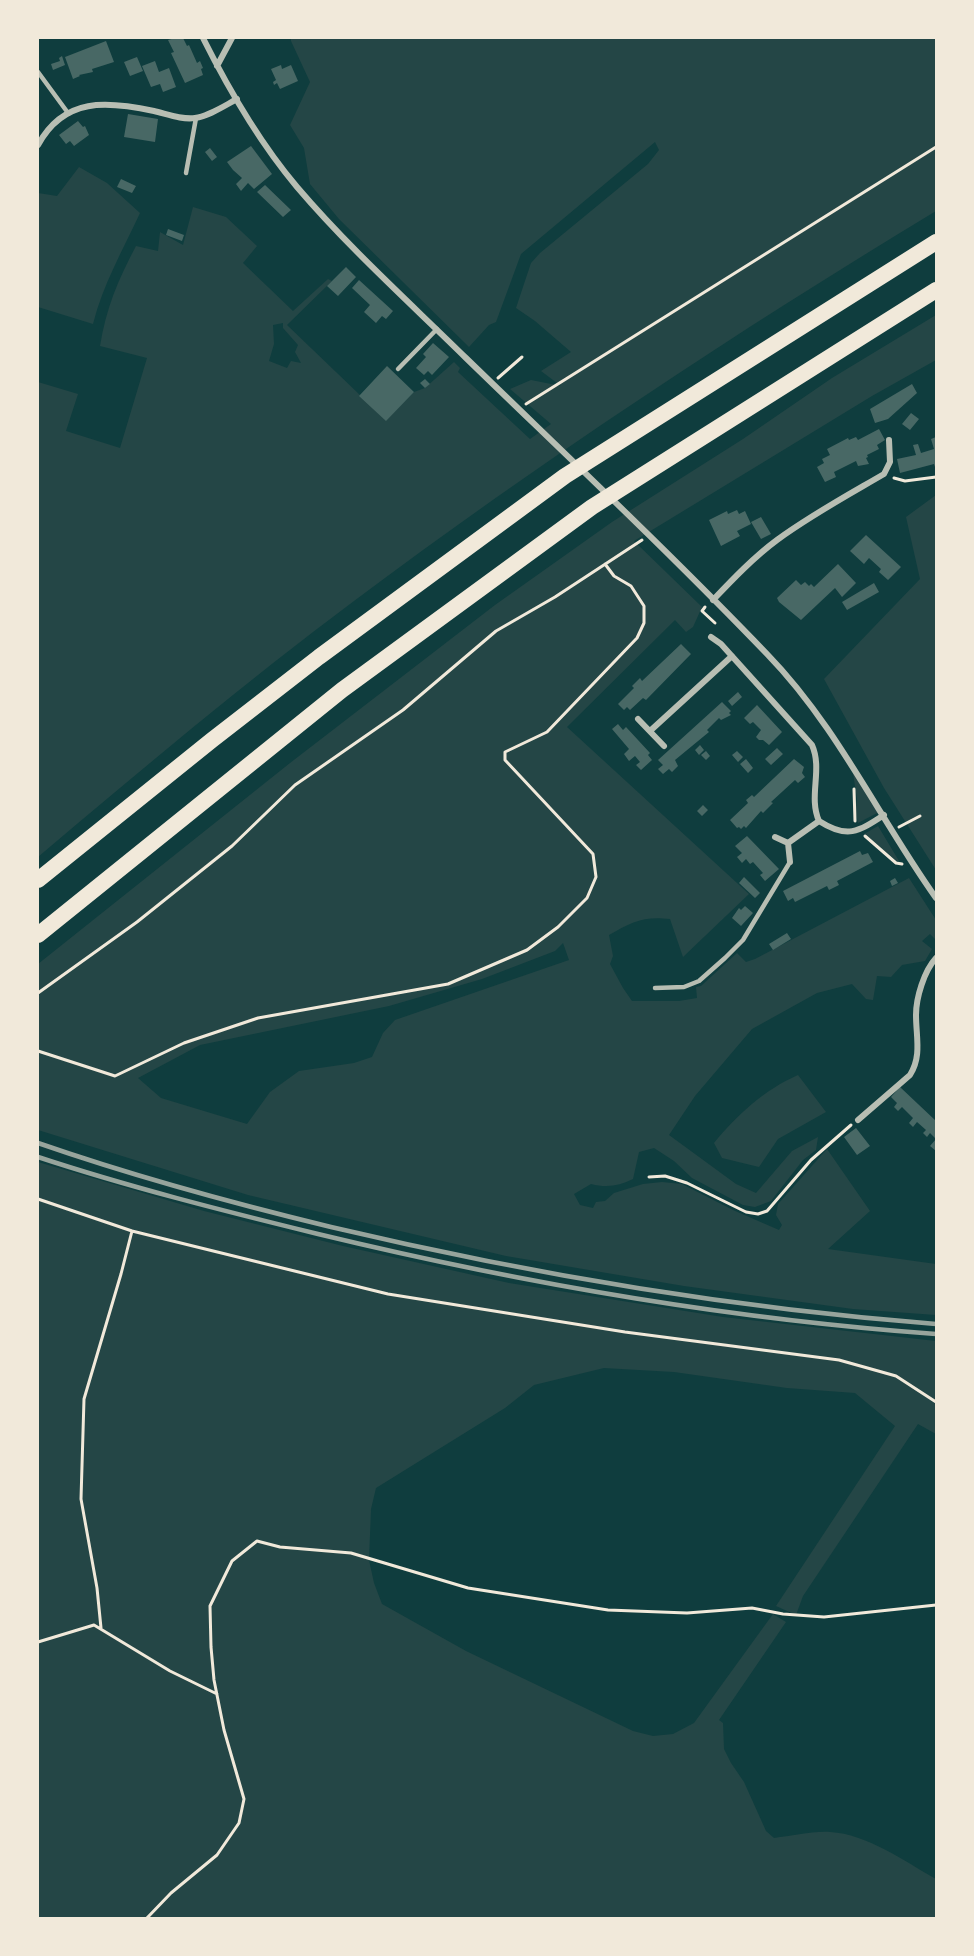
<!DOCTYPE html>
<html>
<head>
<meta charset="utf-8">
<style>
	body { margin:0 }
	#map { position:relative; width:974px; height:1956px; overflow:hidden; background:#0f3d3e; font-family:Georgia,serif }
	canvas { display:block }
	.frame { position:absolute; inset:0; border:39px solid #f1e9da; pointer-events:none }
</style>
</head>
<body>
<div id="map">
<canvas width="974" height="1956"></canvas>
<div class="frame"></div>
</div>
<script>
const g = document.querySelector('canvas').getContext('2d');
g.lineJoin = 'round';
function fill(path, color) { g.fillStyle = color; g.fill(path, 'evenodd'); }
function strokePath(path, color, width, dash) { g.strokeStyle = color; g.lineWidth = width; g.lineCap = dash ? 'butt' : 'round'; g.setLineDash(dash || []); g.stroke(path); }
const green = new Path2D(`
	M291 38H936V211C736 332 541 461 354 601 245 682 141 770 38 857V382L78 394 66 431 120 448 147 358 100 346C106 308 118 280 136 246L158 251 160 232 183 245 193 207 226 217 257 246 243 263 293 311 328 279 332 281 287 325 386 420 414 392 425 388 454 362 460 368 458 372 530 439 551 424 510 389 531 380 561 386 541 371 571 352 535 321 516 308 531 263 540 253 648 164 659 150 655 142 521 254 496 322 489 325 469 347 339 219 310 184 304 148 290 125 310 82 291 41ZM283 323V328L298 345 295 352 301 363 291 361 287 368 269 361 274 344 273 325Z
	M79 167 107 183 140 213C123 250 103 284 93 324L38 307V193L57 196Z
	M936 315V360L872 396 634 541 702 607 693 627 686 632 675 620 567 727 749 894 683 957 670 919C643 916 632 922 609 935L613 956 610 964 623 988 632 1001H679L697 998 696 987 701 986 737 953 746 962 755 959 909 878 936 920V940L930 934 922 941 932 949 925 961 902 965 891 977 877 976 873 1000 866 999 852 984 817 993 752 1029 695 1096 669 1135 736 1184 756 1193 792 1151 818 1137 816 1150 803 1160 771 1201 755 1207 743 1205 692 1178 674 1161 654 1148 639 1152 633 1179C619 1186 607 1188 591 1184L574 1194 580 1205 593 1208 596 1202 605 1201 614 1193 643 1184 662 1182 682 1184 733 1210 779 1230 782 1225 776 1215 778 1204 827 1149 870 1211 828 1249 936 1264V1315L853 1309 684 1286 506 1256 248 1195 38 1130V964L290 763 495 605 612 522 743 439 832 378ZM563 943 569 960 395 1020 383 1033 372 1057 354 1063 299 1071 270 1092 247 1124 161 1098 138 1078 200 1045 389 1006 482 979 555 951Z
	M936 495V870L884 788 824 679 920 579 906 517Z
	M853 773 879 812 858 823 855 810 857 799Z
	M878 826 899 861H897L864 834Z
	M798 1075 826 1112 778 1139 759 1167 722 1158 714 1143C738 1114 764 1090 798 1075Z
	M38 1162 204 1211 343 1246 509 1283 723 1317 936 1341V1434L918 1424 803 1596 796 1615 776 1606 895 1426 855 1393 787 1388 674 1372 604 1368 534 1385 505 1408 376 1488 371 1509 369 1560 374 1583 382 1604 466 1651 633 1731 653 1736 673 1734 694 1723 773 1614 786 1622 719 1720 723 1723 724 1749 731 1763 744 1782 766 1831 774 1838C792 1836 812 1831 830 1832 867 1834 904 1861 936 1879V1918H38Z`);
const building = new Path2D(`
	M175 38H183L187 46 189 45 197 63 200 61 203 68 201 69 203 75 185 83 171 53 174 52 168 40Z
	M106 41 114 62 92 69 93 72 79 75 80 76 73 79 65 57Z
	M62 56 65 65 53 70 51 64 60 61 59 58Z
	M137 57 143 71 130 76 124 62Z
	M155 61 159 72 169 68 176 87 163 92 160 84 151 87 142 66Z
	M281 65 282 69 291 65 298 81 280 89 277 83 274 85 273 82 276 80 271 69Z
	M128 114 158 119 155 142 124 137Z
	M78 121 83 127 85 126 89 135 74 146 70 141 66 144 59 135Z
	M251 146 272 174 254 189 248 183 241 191 236 184 242 178 233 170 227 162Z
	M210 148 217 157 212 161 205 152Z
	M121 179 136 186 132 193 117 187Z
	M265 185 291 210 283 217 257 192Z
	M168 229 184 235 182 241 166 235Z
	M346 267 356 277 338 296 327 286Z
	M359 280 393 311 386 319 382 316 376 323 364 312 370 305 352 288Z
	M433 343 449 357 432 375 428 371 424 375 416 368 426 357 423 354Z
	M387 366 414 392 386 421 359 396Z
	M425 379 430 384 425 388 420 383Z
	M912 384 917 393 888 419 875 423 870 409Z
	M911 413 919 419 910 430 902 424Z
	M879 429 885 440 877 445 879 449 867 455 868 457 866 458 869 464 858 466 856 461 834 472 836 477 825 482 817 467 824 463 822 459 830 455 827 449 848 438 849 440 856 437 858 440Z
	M936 437V470L934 464 900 473 897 459 916 455 913 445 918 444 921 453 934 449 931 439Z
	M737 510 739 514 745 511 751 524 737 531 740 536 721 546 709 520 727 511 728 514Z
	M761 517 771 534 761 539 751 522Z
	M866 535 901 567 888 580 879 572 881 569 869 558 864 564 850 551Z
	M838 564 856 583 842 597 835 588 801 620 779 602 777 598 796 580 801 585 805 582 809 586 811 584 814 587Z
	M874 583 879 592 847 610 842 602Z
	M681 644 691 654 646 700 643 698 630 710 627 707 624 710 618 704 634 688 632 686 640 678 642 681Z
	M738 692 742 697 732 706 728 701Z
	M722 702 731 711 729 713 731 715 721 720 719 718 707 730 709 732 675 760 678 766 672 772 669 769 663 774 658 769 663 765 658 760Z
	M757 705 782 732 769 745 763 740H759L756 737 761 730 753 722 750 724 744 718Z
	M618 724 623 730 626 727 650 753 648 755 652 760 641 770 636 765 640 762 635 756 629 761 624 754 629 749 612 729Z
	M700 745 704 750 699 755 695 750Z
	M777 748 783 754 771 765 765 759Z
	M706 751 710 756 706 760 701 755Z
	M737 751 743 757 738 762 732 755Z
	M746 759 753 768 748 773 740 764Z
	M794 759 804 767 802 773 805 777 798 783 795 780 771 802 773 803 763 813 761 811 746 828 744 826 741 829 739 827 737 828 730 820 748 803 746 800 752 795 754 797Z
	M703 805 708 810 702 816 697 811Z
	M747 836 779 869 765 881 760 875 763 873 753 862 750 864 746 859 742 863 737 857 742 853 735 846Z
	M860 851 862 855 868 853 873 862 837 881 839 885 829 890 827 886 795 902 793 898 788 901 783 891Z
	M744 877 760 893 755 898 739 883Z
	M895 878 898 883 892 886 890 881Z
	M745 906 753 913 741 926 732 918 739 908 741 910Z
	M787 933 791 939 773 950 769 944Z
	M900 1087 936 1121V1151L930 1146 936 1139 930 1133 927 1137 923 1133 926 1130 917 1122 913 1127 909 1123 913 1118 902 1107 898 1111 894 1107 897 1103 891 1097Z
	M856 1128 870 1146 857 1155 844 1137Z`);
const path = new Path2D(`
	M498 378 522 357
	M526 404 936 147
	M894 478 905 481 936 477
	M705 607 702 611 715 623
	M854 789 855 821
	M899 827 920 816
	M865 836 896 863 902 864
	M38 993 137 922 232 846 295 785 403 710 496 631 555 597 642 540
	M38 1051 115 1076 184 1043 258 1018 448 984 527 950 558 927 587 898 596 877 593 854 505 760V752L547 732 637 638 644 623V606L631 586 614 576 605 564
	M649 1177 665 1176 687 1183 746 1212 758 1214 767 1211 811 1160 851 1125
	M38 1199 132 1231 121 1274 84 1399 81 1499 97 1588 101 1628
	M132 1231 388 1294 625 1332 839 1360 896 1376 936 1402
	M38 1642 94 1625 170 1671 217 1694
	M147 1918 171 1893 217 1855 239 1823 244 1799 224 1730 214 1680 211 1647 210 1606 232 1561 257 1541 280 1547 351 1553 468 1588 608 1610 687 1613 752 1608 783 1614 824 1617 936 1605`);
const service = new Path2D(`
	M38 72 68 113
	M186 173 196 118
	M398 369 437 329
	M655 988 684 987 699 981 725 958 743 940 790 862`);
const minor = new Path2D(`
	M203 38C229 90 260 143 297 187 349 248 409 302 466 358 567 456 670 553 767 654 837 726 879 818 936 898
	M217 66 232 38
	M38 145C64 97 107 101 154 111 167 114 182 120 195 118 209 116 224 106 237 99
	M713 600C733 579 754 557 777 540 811 515 848 495 884 474L890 462 889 440
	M711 637 721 644 812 745C823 770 808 796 819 821 847 839 858 832 884 815
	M638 719 664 746
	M650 731 732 656
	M775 837 788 843 790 862
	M788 843 819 821
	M858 1120 910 1075C922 1056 916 1037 916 1015 916 998 924 971 936 958`);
const motorway = new Path2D(`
	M38 880 212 740 319 657 565 476 936 242
	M38 935 342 690 592 507 936 290`);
const rail = new Path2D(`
	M38 1143C133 1176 232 1203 331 1227 530 1274 732 1308 936 1324
	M38 1157C129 1187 224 1211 318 1234 521 1283 728 1319 936 1334`);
fill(green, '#244646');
fill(building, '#486865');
strokePath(path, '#f1e9da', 3);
strokePath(service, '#b8beb3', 4.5);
strokePath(minor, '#b8beb3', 6);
strokePath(motorway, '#f1e9da', 16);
strokePath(rail, '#97a49c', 4.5);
</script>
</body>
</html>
